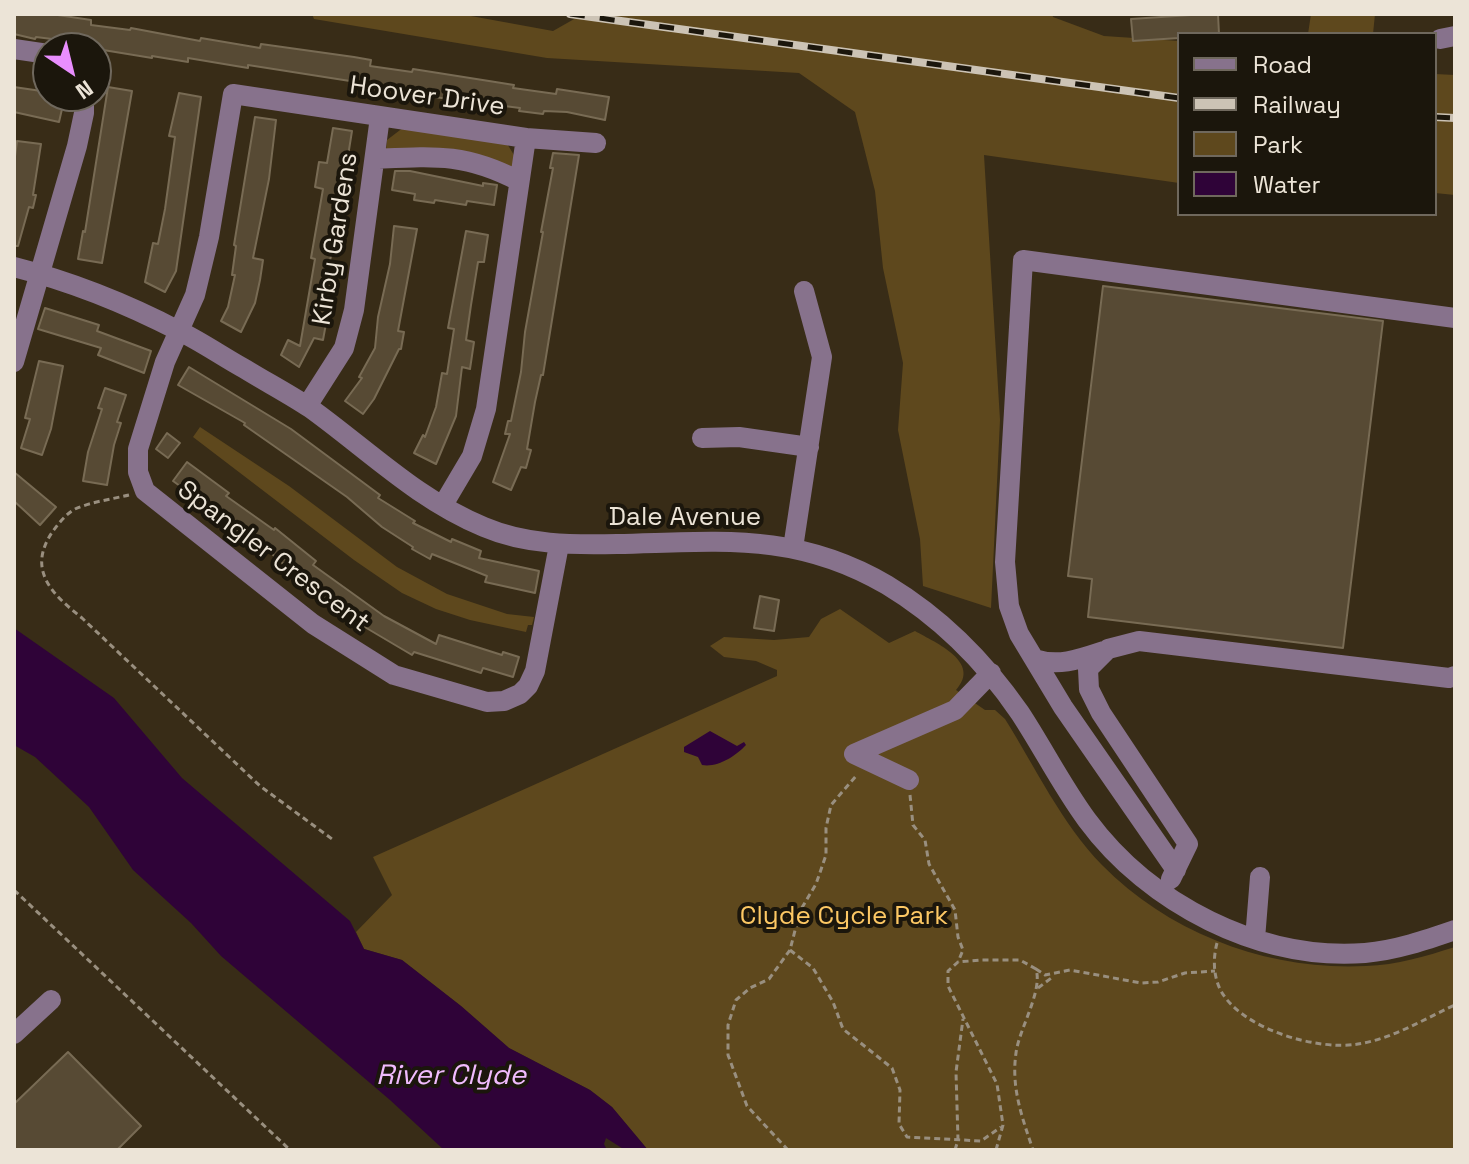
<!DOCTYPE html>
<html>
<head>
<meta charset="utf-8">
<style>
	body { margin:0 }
	#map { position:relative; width:1469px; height:1164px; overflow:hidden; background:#382c17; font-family:"Space Grotesk",sans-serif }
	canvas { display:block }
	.frame { position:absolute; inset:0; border:16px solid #ece4d7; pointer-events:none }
	.legend { position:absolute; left:1177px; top:32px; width:260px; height:184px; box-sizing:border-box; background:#1b160c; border:2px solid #6f685d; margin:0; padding:10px 14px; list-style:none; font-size:24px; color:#ece4d7 }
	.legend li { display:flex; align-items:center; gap:16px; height:40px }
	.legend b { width:40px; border:2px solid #6f685d }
	.north { position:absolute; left:32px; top:32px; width:80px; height:80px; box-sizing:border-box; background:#1b160c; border:2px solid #6f685d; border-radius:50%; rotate:145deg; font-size:22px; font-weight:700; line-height:32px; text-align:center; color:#ece4d7 }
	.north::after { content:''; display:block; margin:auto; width:28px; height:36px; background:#e98efe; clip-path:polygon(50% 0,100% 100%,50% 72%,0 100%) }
</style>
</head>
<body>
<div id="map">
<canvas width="1469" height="1164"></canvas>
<div class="frame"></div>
<ul class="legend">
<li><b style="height:10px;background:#87728c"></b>Road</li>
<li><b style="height:10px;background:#ccc3b5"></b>Railway</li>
<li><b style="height:22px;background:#5e481d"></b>Park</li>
<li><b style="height:22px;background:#2f0338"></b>Water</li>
</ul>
<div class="north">N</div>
</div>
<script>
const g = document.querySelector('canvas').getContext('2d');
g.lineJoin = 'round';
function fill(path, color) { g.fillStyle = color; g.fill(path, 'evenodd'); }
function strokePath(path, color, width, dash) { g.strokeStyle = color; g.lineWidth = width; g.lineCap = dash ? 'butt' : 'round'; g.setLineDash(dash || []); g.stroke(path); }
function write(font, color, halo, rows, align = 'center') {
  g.font = font + ' "Space Grotesk",sans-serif'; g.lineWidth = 8; g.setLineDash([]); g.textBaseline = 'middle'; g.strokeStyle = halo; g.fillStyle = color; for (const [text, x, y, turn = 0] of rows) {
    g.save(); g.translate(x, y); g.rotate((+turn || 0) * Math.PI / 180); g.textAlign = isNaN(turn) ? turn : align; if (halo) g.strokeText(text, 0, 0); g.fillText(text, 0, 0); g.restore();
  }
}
const green = new Path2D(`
	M312 14H460L553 31 583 14H1052L1053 17 1104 36 1179 41V183L984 155 1000 420 991 608 923 586 920 539 898 430 903 363 883 268 875 191 855 112 799 73 547 58 314 19Z
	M1311 14H1375L1373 34H1308Z
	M1435 74 1455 75V195L1435 193Z
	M404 127 506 142 517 160 515 170 386 150 387 140Z
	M200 427 289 486 397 567 447 594 507 614 534 617 532 625H528L526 632 470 620 436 609 402 593 354 560 193 437Z
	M840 609 889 643 915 631C936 643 982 662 956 690L985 710H995L1005 719C1035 767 1062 824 1102 865 1171 935 1270 971 1366 966 1397 965 1426 956 1455 947V1150H648L612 1107 590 1090 509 1048 461 1006 402 960 364 949 356 932 392 895 373 857 777 676V670L756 661 724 657 710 646 724 637 774 640 809 637 821 619Z`);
const water = new Path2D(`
	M14 628 114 698 182 778 350 921 364 949 402 960 461 1006 509 1048 590 1090 612 1107 648 1150H625L606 1138 604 1144 607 1150H444L390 1100 221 956 191 923 133 870 89 807 35 757 14 745Z
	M710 731 737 746 744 742 746 745C736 756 717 768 702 765L698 757 684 752V747Z`);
const building = new Path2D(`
	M14 14H51L91 20V25L130 30 131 28 200 41 201 38 260 48 261 44 354 57 371 60 370 66 412 72 413 69 489 81 514 85 513 88 556 94 557 89 609 97 605 120 567 112 544 111 543 114 519 111 520 108 434 97V94L399 88V92L375 89 350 81 248 65V68L188 58V62L152 56V58L91 48 92 44 36 37 35 39 14 34Z
	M1206 14H1218L1219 34H1179V38L1133 41 1131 19Z
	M14 87 48 92V96H65L59 122 14 112Z
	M108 87 132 91 102 263 78 259 83 231 85 232Z
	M179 93 201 97 176 271 165 292 145 282 153 243 158 244 165 209 175 137 169 136Z
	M255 117 276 120 269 179 253 258 263 260 260 280 255 303 241 332 221 321 228 307 235 275H232L236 246 234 245Z
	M333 128 352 131 348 156H343L335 201 340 202 328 273 335 274 323 340 314 338 299 367 281 355 288 340 300 346 315 259 311 258 323 189 315 187 319 162 327 163Z
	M17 141 41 144 33 195H36L33 208 29 207 18 246H14V164Z
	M553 153 579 155 543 375H541L535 402 527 449 531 450 526 468 521 467 511 490 493 482 510 434H505L508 421H511L521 372 525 332 543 232H541L553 168H550Z
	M395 171H410L483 186V183L497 185 494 205 467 201 466 205 435 200 434 203 414 200 415 194 392 190Z
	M394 226 417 229 398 331 404 332 401 349H399L374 399 363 414 345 401 362 378 359 377 375 348 378 317 390 264Z
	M466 231 488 235 484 262H478L471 305 466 340 474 342 470 369 462 367 456 416 436 464 414 453 423 435 425 437 436 407 442 373 447 374 454 329 448 328Z
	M1103 286 1383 321 1343 648 1088 617 1092 579 1068 576Z
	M45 308 99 325 97 331 151 351 144 373 98 355 101 348 38 329Z
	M39 361 63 366 51 429 42 455 21 448 30 419 25 418Z
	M189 367 291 429 380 495 378 498 415 521 413 523 451 542 452 539 481 551 479 558 539 571 535 593 485 582 487 576 432 554 430 559 412 549 413 547 382 527 347 497 244 425 245 423 178 385Z
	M105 388 126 395 117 422 121 423 114 445 107 485 83 481 88 452 102 409 98 408Z
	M167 433 180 443 168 458 156 449Z
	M187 462 229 493 226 496 274 530 275 528 316 561 313 565 384 616 436 644 439 635 502 655 503 652 519 657 513 677 483 668 481 673 414 652 412 655 336 610 272 554 225 523 227 520 173 481Z
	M14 472 56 507 40 525 14 501Z
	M760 596 779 600 774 631 754 628Z
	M68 1052 141 1126 117 1150H14V1104Z`);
const path = new Path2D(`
	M129 495C112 499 91 502 75 509 66 514 59 523 53 531 26 570 52 594 82 618L260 786 332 839
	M910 795 913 825 925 840 929 864 955 910 958 937 963 950 958 962
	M14 890 290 1150
	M1217 943C1213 958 1213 976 1221 991 1242 1029 1317 1051 1358 1044 1392 1039 1424 1019 1455 1005
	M790 950 813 968 833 1002 843 1029 892 1068 900 1090 899 1124 907 1137 981 1141 1001 1127
	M1036 969 1045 975 1070 970 1141 983 1158 982 1185 973 1215 971
	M1038 988 1054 976
	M788 1150 747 1106 728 1055V1025L736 1000 750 988 769 979 790 950 800 911 816 884 826 855V828L831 805 856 776
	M955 1150 958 1140 956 1072 963 1019
	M996 1150 1003 1125 997 1084 948 986V971L958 962 982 960H1020L1036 969C1043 991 1019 1029 1016 1053 1011 1088 1022 1117 1033 1150`);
const minor = new Path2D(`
	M1440 39 1455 36
	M14 49 48 54
	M526 138 596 143
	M375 159C435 156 465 153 519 181
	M14 267C69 281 129 305 179 331 202 342 223 357 245 369 266 382 289 394 310 408 367 449 418 500 484 527 526 545 572 545 617 544 718 542 795 531 887 585 940 617 985 662 1020 713 1043 748 1062 786 1087 820 1149 904 1260 961 1365 953 1397 950 1426 940 1455 930
	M14 362 77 146 84 113V96
	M307 406 344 348 354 310 380 117
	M702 438 739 437 809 447
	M443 505 472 456 486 409 526 138 233 94 209 237 195 295 165 362 138 449V472L145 491 313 624 394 675 487 702 504 701 520 694 528 686 535 671 559 545
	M793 548 822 357 804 291
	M1034 659C1059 667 1080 659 1104 651
	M909 780 854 754 955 710 991 673
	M1176 870 1063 707 1019 634 1009 606 1005 562 1023 260 1455 318
	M1171 879 1188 844 1101 713 1089 689 1088 669 1108 649 1139 641 1449 678 1455 676
	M1255 939 1260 877
	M14 1034 51 1000`);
const rail = new Path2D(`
	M570 14 1179 98
	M1435 117 1455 118`);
const streetNames = [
	["Hoover Drive",427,97,8],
	["Kirby Gardens",336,239,-81],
	["Dale Avenue",685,518],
	["Spangler Crescent",273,557,37]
];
const parkNames = [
	["Clyde Cycle Park",844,917]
];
const waterNames = [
	["River Clyde",451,1076]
];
fill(green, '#5e481d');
fill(water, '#2f0338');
fill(building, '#574a34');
strokePath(building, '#786b54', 2);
strokePath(path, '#998f7f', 3, [6, 4]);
strokePath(minor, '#87728c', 20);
strokePath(rail, '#ccc3b5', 8);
strokePath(rail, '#1b160c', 5, [15]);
write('26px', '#ece4d7', '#1b160c', streetNames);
write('26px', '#fdc864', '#1b160c', parkNames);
write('italic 28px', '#f0bbfd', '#1b160c', waterNames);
</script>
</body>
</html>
